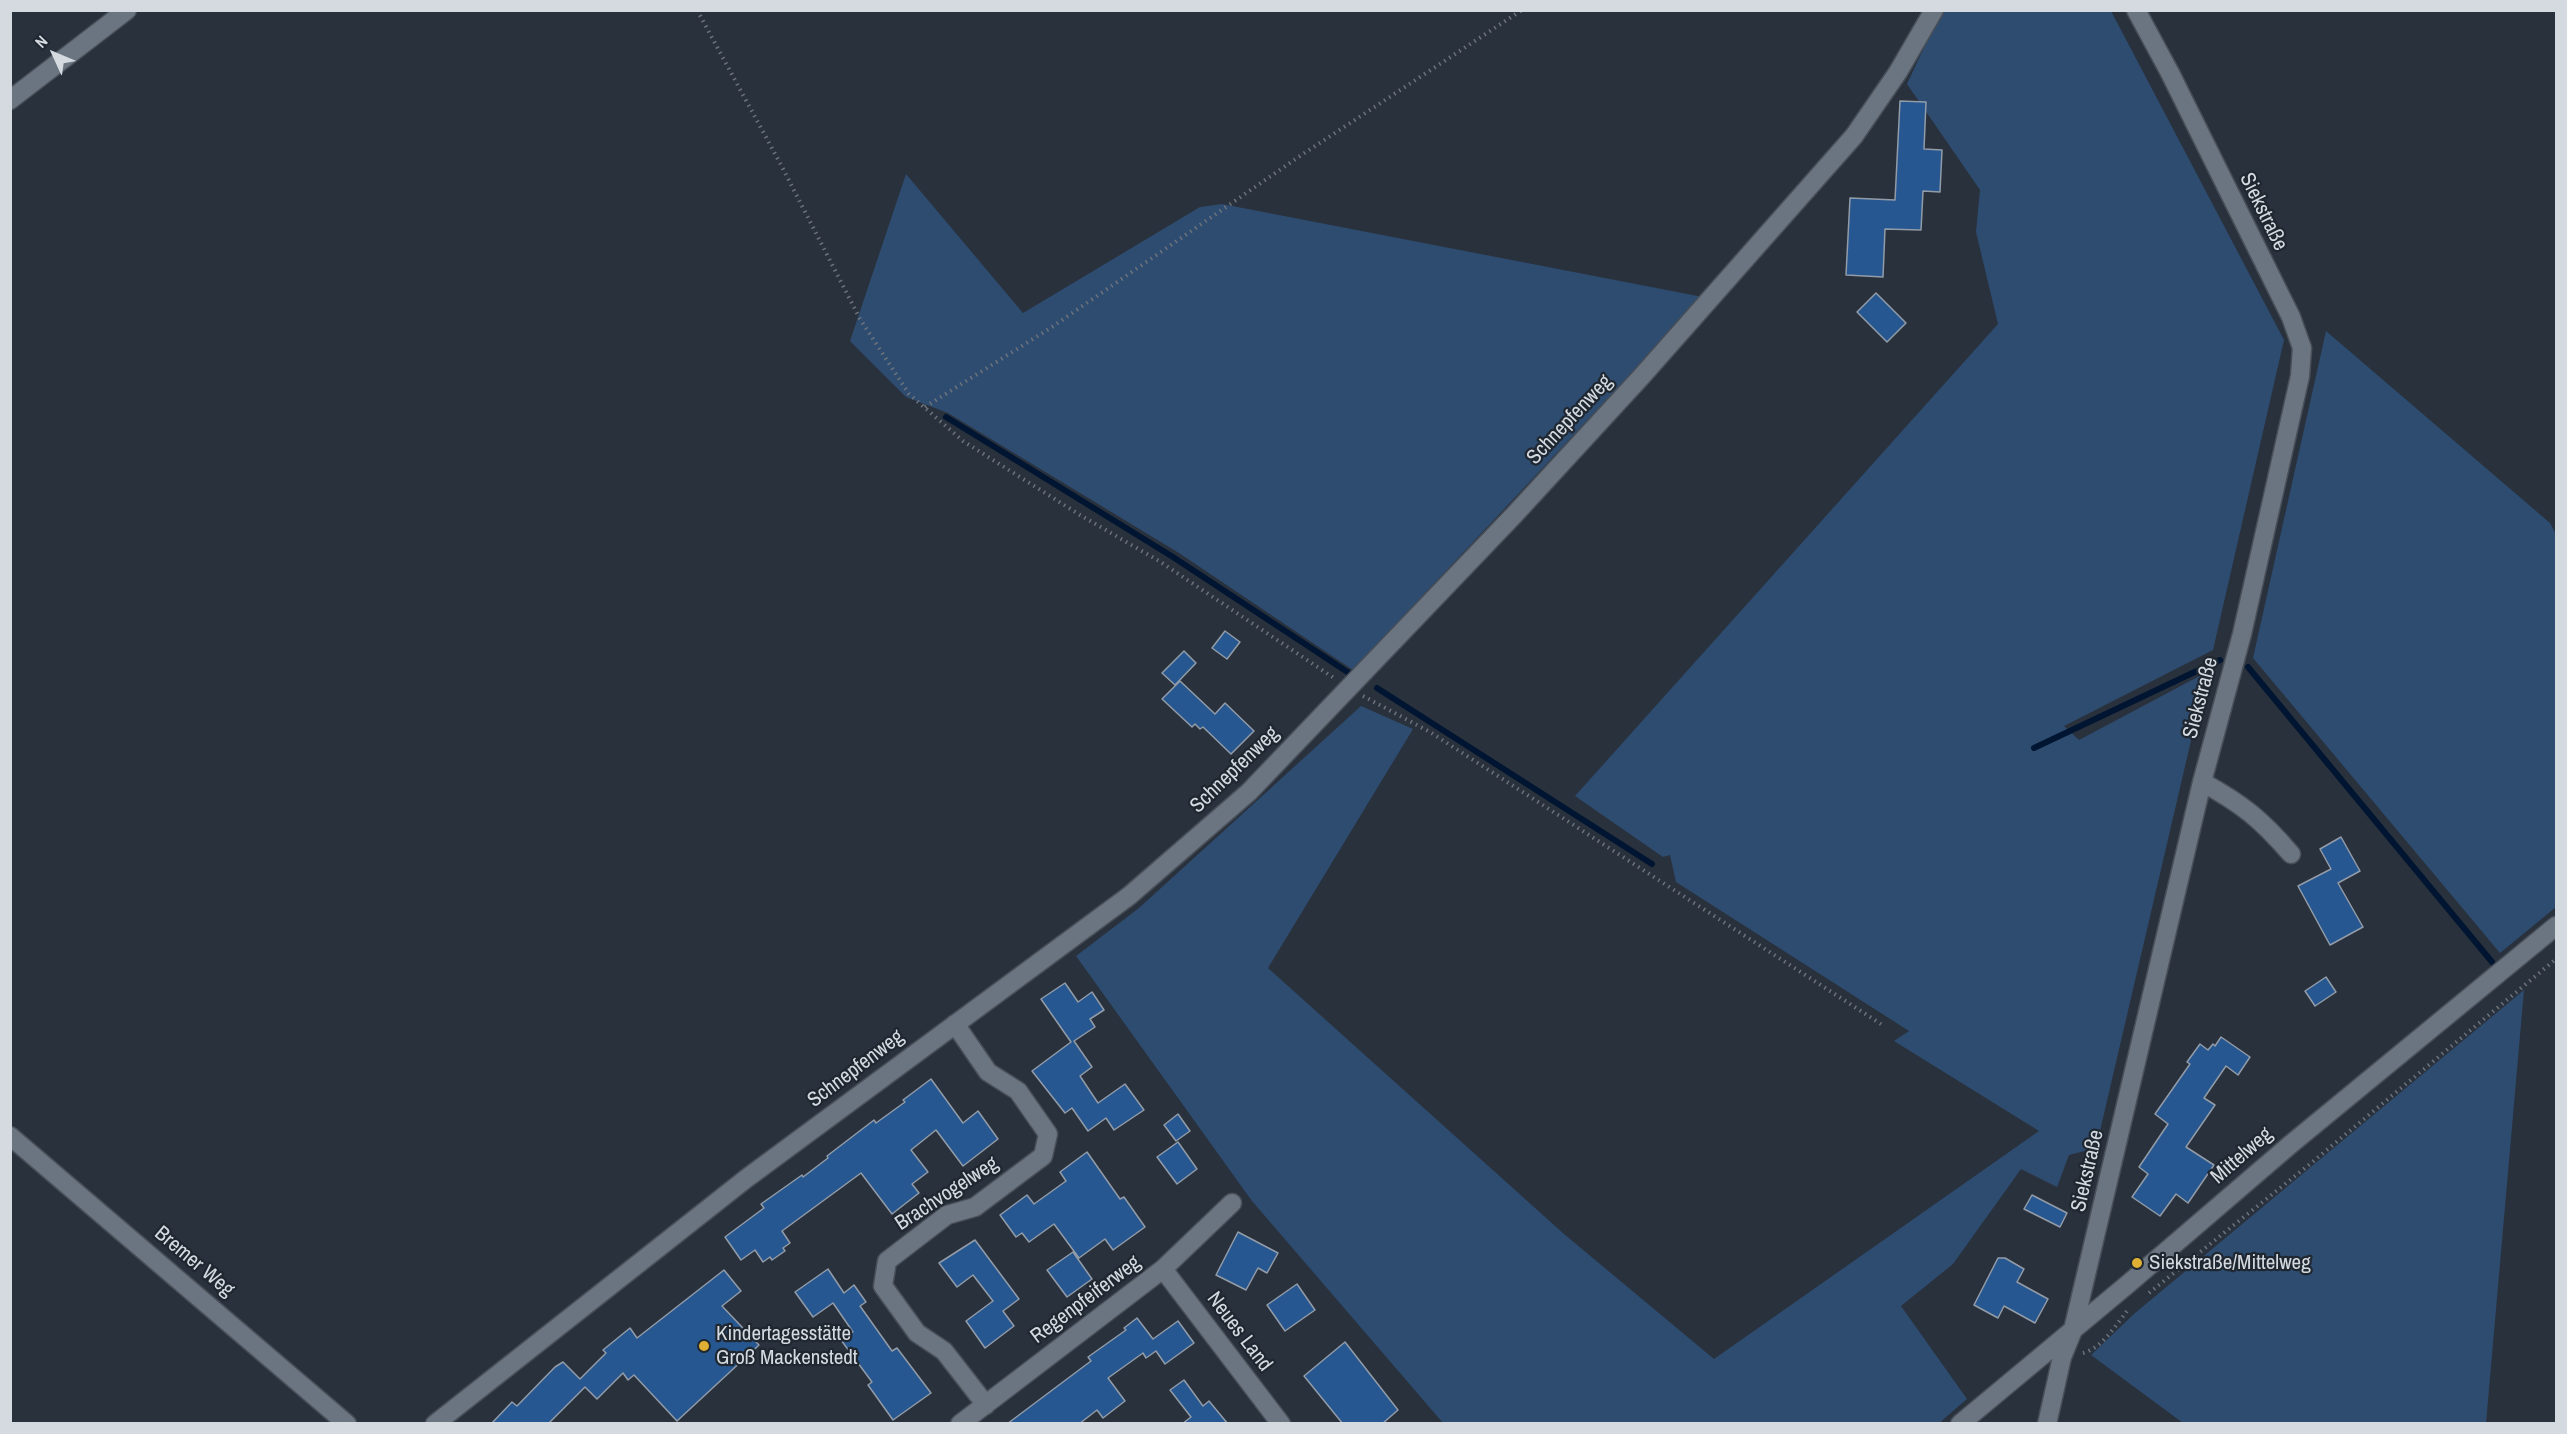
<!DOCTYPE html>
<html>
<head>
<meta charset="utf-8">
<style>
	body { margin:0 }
	#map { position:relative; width:2567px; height:1434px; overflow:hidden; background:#29313c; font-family:"Archivo Narrow",sans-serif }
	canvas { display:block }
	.frame { position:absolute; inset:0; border:12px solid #d4dae0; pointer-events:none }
	.north { position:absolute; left:24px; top:24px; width:60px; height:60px; -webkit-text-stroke:4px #1f2731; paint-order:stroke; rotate:314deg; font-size:16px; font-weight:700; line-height:24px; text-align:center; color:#d4dae0 }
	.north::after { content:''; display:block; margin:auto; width:21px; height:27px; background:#d4dae0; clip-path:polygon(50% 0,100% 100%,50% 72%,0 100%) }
</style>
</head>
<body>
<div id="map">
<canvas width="2567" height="1434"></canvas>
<div class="frame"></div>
<div class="north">N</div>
</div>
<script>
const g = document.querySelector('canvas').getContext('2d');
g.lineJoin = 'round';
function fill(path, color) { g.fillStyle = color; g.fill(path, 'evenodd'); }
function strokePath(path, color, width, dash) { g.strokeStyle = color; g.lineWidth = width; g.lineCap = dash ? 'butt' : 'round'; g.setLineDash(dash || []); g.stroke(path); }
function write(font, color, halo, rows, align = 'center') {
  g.font = font + ' "Archivo Narrow",sans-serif'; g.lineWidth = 4.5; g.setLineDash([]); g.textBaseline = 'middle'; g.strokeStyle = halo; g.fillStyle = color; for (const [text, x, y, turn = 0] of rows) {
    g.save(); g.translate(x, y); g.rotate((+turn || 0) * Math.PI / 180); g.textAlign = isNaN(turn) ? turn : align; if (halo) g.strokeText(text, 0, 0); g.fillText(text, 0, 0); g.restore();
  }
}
const green = new Path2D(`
	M1941 11H2111L2284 340 2213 650 2064 726 2079 740 2207 672 2096 1148 2069 1155 2057 1187 2021 1169 1953 1264 1901 1306 1967 1399 1938 1424 1443 1423 1252 1201 1076 956 1139 908 1361 706 1413 729 1268 968 1564 1234 1714 1359 2039 1131 1894 1041 1909 1031 1676 882 1670 855 1663 857 1575 796 1998 324 1976 232 1980 190 1907 84Z
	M906 174 1023 313 1200 207 1222 204 1703 297 1353 670 1179 553 948 413 906 397 850 341Z
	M2326 331 2550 523 2556 534V907L2500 953 2253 658Z
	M2524 990 2486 1423H2183L2091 1355 2135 1313Z`);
const stream = new Path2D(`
	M946 417 1173 557 1352 675
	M2248 667 2492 962
	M1377 688 1652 864
	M2034 748 2220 660`);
const building = new Path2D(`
	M1900 101 1926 102 1924 149 1942 150 1940 192 1923 191 1921 230 1885 229 1883 277 1846 275 1850 198 1895 200Z
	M1876 293 1906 323 1887 342 1857 312Z
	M1225 631 1240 642 1227 659 1212 648Z
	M1184 651 1196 663 1175 685 1162 673Z
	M1180 681 1215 714 1225 703 1254 731 1231 754 1203 727 1200 729 1195 724 1192 727 1162 699Z
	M2341 837 2360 871 2338 883 2363 927 2330 945 2298 886 2331 869 2320 849Z
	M2326 977 2336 992 2315 1006 2305 991Z
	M1065 983 1078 1002 1092 992 1104 1010 1090 1019 1095 1027 1074 1041 1092 1067 1080 1076 1098 1103 1125 1084 1144 1110 1114 1130 1106 1118 1088 1131 1072 1108 1065 1113 1032 1071 1071 1042 1041 999Z
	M2221 1037 2250 1057 2238 1075 2226 1066 2204 1098 2215 1105 2186 1147 2214 1165 2188 1203 2176 1194 2160 1216 2132 1197 2148 1174 2139 1167 2168 1124 2155 1114 2190 1064 2187 1062 2200 1044 2208 1050 2213 1044 2215 1046Z
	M931 1079 963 1123 978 1111 998 1139 963 1166 936 1130 911 1150 928 1172 912 1184 919 1193 892 1214 861 1173 782 1231 790 1243 783 1248 785 1251 772 1260 770 1257 763 1262 755 1250 741 1260 725 1237 764 1208 761 1204 802 1175 803 1177 828 1158 827 1156 874 1120 876 1123 905 1102 903 1100Z
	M1178 1114 1190 1131 1176 1141 1164 1125Z
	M1178 1142 1197 1169 1177 1184 1157 1157Z
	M1087 1152 1120 1199 1124 1197 1145 1227 1113 1250 1105 1239 1079 1258 1054 1224 1029 1242 1022 1233 1016 1237 1000 1215 1027 1195 1034 1204 1066 1181 1060 1172Z
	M2032 1195 2067 1213 2060 1227 2024 1209Z
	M1238 1232 1278 1253 1267 1273 1258 1268 1246 1290 1216 1275Z
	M975 1240 1019 1299 1003 1311 1014 1326 985 1348 966 1321 993 1301 973 1275 957 1287 939 1263Z
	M1073 1252 1092 1279 1067 1297 1047 1270Z
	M1998 1258H2005L2024 1269 2017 1282 2048 1299 2035 1323 2004 1306 1998 1318 1974 1305Z
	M828 1269 844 1293 854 1285 866 1302 860 1306 892 1351 897 1348 931 1393 893 1420 868 1385 872 1382 841 1340 853 1332 833 1303 813 1317 795 1292Z
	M724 1270 741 1291 722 1306 759 1345 677 1421 634 1375 628 1380 623 1373 597 1399 585 1387 548 1424H491L512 1402 517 1406 555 1367 563 1362 580 1379 606 1353 603 1350 630 1328 637 1338Z
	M1297 1284 1315 1310 1285 1331 1267 1305Z
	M1137 1318 1153 1339 1178 1321 1194 1343 1165 1364 1156 1351 1146 1358 1143 1353 1108 1378 1125 1401 1103 1418 1097 1410 1079 1424H1007L1091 1361 1088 1357 1126 1330 1124 1328Z
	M1345 1342 1398 1410 1382 1424H1343L1304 1376Z
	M1184 1380 1203 1406 1209 1401 1228 1424H1182L1191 1417 1170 1390Z`);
const path = new Path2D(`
	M697 10 780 163 860 319 909 394 963 441 1080 515 1159 561 1334 678
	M925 407 1052 327 1300 156 1522 10
	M1363 696 1430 732 1884 1026
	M2149 1293 2310 1164 2556 959
	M2083 1353C2102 1348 2116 1325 2127 1311`);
const minor = new Path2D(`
	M10 100 127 10
	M2202 782C2242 804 2261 819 2291 854
	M955 1024 988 1072 1018 1091 1048 1134 1043 1156 975 1207 947 1215 887 1261 883 1286 917 1333 944 1351 986 1405
	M10 1136 347 1424
	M1163 1269 1281 1424
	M435 1424 747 1178 1129 896 1249 792 1515 514 1642 376 1854 136 1898 72 1934 10
	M960 1424 1163 1269 1232 1203
	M1960 1424 2128 1284 2291 1144 2556 926
	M2047 1424 2062 1357 2073 1330 2202 782 2242 634 2300 376 2302 348 2291 317 2170 73 2136 10`);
const markers = [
	[2137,1263,6,"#dfb033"],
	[704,1346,6,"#dfb033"]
];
const streetNames = [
	["Siekstraße",2263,212,64],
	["Schnepfenweg",1570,420,-47],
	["Siekstraße",2201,698,-75],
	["Schnepfenweg",1235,770,-44],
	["Schnepfenweg",856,1069,-37],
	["Mittelweg",2242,1156,-41],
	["Siekstraße",2088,1171,-77],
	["Brachvogelweg",947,1194,-33],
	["Bremer Weg",194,1262,40],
	["Regenpfeiferweg",1086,1300,-37],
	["Neues Land",1239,1332,53]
];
const poiNames = [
	["Siekstraße/Mittelweg",2149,1263],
	["Kindertagesstätte",716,1334],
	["Groß Mackenstedt",716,1358]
];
fill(green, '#2e4c70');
strokePath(stream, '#001531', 6);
fill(building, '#275790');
strokePath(building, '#929ca8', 1.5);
strokePath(minor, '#484f58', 21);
strokePath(path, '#6c737c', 4, [1.5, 4.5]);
strokePath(minor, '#6b7581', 18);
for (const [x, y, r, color] of markers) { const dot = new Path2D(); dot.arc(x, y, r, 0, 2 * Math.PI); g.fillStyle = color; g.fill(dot); strokePath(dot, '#1f2731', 2); }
write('21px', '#d4dae0', '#1f2731', streetNames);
write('21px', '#d4dae0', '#1f2731', poiNames, 'left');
</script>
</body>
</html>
